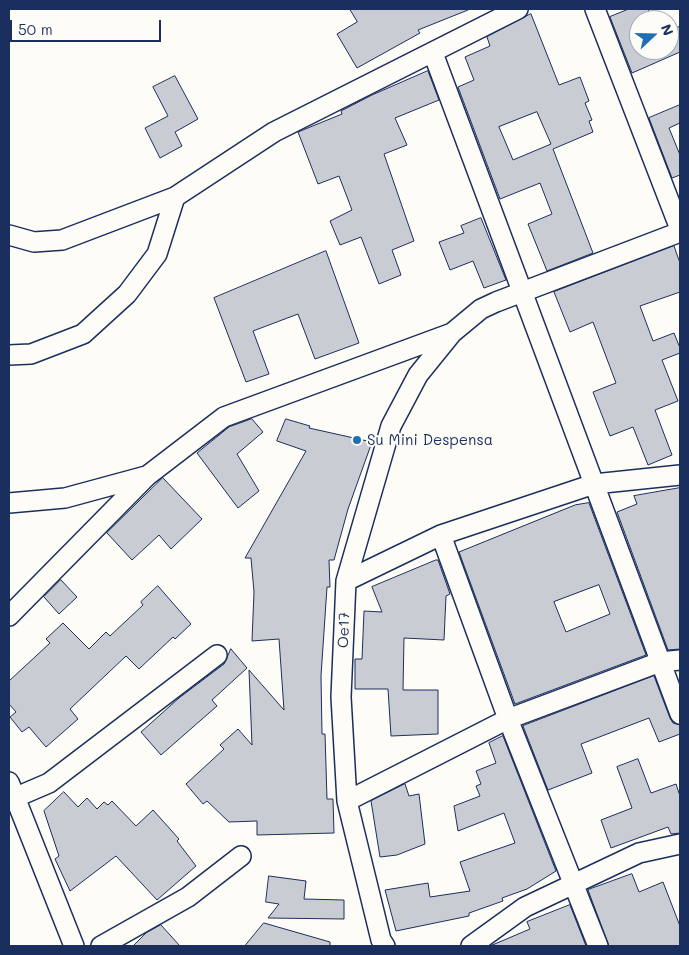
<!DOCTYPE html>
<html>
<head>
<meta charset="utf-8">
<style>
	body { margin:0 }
	#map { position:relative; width:689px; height:955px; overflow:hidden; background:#fdfcf7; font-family:Mali,sans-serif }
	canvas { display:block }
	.frame { position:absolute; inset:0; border:10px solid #1b2f5e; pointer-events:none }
	.north { position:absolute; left:629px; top:10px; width:50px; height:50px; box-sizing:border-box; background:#fdfcf7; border:1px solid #a3aaba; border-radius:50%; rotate:69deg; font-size:14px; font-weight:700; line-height:20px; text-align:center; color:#1b2f5e }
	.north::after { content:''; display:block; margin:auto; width:18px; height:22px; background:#1f6fb2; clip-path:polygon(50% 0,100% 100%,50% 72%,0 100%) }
	.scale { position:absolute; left:10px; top:20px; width:151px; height:22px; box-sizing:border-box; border:2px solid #1b2f5e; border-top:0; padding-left:6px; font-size:15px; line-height:18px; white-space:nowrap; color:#1b2f5e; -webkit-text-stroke:4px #fdfcf7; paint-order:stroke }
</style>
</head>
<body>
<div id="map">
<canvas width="689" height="955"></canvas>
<div class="frame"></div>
<div class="north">N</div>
<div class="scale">50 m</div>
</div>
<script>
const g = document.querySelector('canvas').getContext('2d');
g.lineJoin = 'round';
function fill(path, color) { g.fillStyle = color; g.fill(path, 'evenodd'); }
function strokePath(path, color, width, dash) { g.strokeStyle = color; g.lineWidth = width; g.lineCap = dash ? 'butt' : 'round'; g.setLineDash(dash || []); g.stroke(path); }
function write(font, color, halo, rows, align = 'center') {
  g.font = font + ' Mali,sans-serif'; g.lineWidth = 4; g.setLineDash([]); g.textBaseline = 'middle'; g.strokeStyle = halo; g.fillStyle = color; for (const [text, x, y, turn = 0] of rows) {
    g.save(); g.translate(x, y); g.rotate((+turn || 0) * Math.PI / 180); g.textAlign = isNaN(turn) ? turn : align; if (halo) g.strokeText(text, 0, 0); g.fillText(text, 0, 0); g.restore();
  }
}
const building = new Path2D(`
	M350 9H468V10L418 30 420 33 357 68 337 34 357 22Z
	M629 9H648L653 20H639V50H669V24L673 22 676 28 680 26V52L632 73 610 17Z
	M531 14 559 85 580 77 589 101 585 103 592 120 589 121 593 132 553 149 593 253 547 271 528 224 552 214 540 183 500 199 458 87 474 80 465 57 490 46 487 37ZM537 112 551 144 513 160 499 127Z
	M428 71 439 100 395 118 407 145 384 154 414 241 392 250 401 275 379 284 361 237 340 245 330 221 352 210 339 176 318 184 298 132 342 114 341 111 372 95Z
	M175 76 198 119 175 132 182 146 160 158 145 128 168 116 153 87Z
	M680 105V123L669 128 680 155V175L672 178 649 118Z
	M481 218 506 280 484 288 473 261 450 270 439 242 464 233 461 226Z
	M674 246 680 263V292L640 306 653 341 674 333 680 348V353L662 360 678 401 655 410 672 455 648 465 633 427 610 436 593 392 616 383 593 322 570 332 554 292Z
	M326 251 359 343 315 359 298 314 253 331 269 374 246 382 214 298Z
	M252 419 263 432 237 454 259 491 238 508 197 453 229 427Z
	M286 419 310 426 309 428 372 442 348 509 334 560H329L330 587H327L321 676 322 734H325L327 799H333L334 833 257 835V821L229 822 207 801 203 804 186 784 224 749 220 745 238 729 252 745 249 670 284 710 279 639 252 641 254 592 251 558H245L306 451 277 441Z
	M163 478 202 519 171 549 159 535 132 560 107 533Z
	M680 488V649L668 650 617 512 637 504 634 496Z
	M589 503 646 655 515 704 459 552 575 505ZM599 585 610 614 566 632 554 602Z
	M436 560H438L450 594 446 596 444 640 404 638 403 690H438V734L391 736 388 689H355V659H362L364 611 382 612 372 587Z
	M61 580 77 597 59 614 44 597Z
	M158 586 191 624 175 639 173 637 139 669 126 656 70 709 78 719 46 747 29 727 22 732 10 717 16 712 9 704V681L50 643 46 639 63 623 89 649 106 632 110 636 143 605 141 602Z
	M231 649 247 668 212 700 217 706 161 755 141 732 179 698 224 664Z
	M654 676 670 718 673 723 680 725V734L659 742 649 718 581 744 592 773 548 790 523 726Z
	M503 736 556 871 527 889 502 898 503 901 469 913V916L396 931 385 890 428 883 430 897 470 891 460 862 515 843 504 813 458 831 454 806 480 796 476 786 481 784 476 771 496 763 489 743Z
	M638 759 651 793 676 784 680 796V833L671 834 668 827 611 848 601 820 632 808 617 767Z
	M405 784 409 796 419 794 425 844 397 855 380 857 371 801Z
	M64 792 78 807 87 798 97 809 104 802 108 805 112 801 136 826 153 810 179 839 177 841 196 866 157 900 116 856 70 891 55 859 59 856 44 811Z
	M632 874 639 892 663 882 680 926V946H609L588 890Z
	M269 876 306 881 304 899 344 900V919L268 918 279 904 266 902Z
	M570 905 586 946H490L530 929 527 922Z
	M264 923 330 942V946H245Z
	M161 925 180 946H133L146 933Z`);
const street = new Path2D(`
	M595 9 680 229
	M433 53 680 714
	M9 235 34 242 62 240 175 197 274 132 518 9
	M9 355 31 354 83 334 127 294 157 254 175 197
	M9 503 65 498 146 476
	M441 535 508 719 598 946
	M346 581 441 535 594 484 680 475
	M9 616 147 476 224 417 452 333 481 309 496 302 680 232
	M9 782 74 946
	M14 798 49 783 217 655
	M347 801 508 719 660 662 680 660
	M101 946 188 897 241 856
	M385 946 381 940 347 801 341 697 346 581 391 426 418 375 452 333
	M471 946 525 907 639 853 680 844`);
const markers = [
	[357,440,5,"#1f6fb2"]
];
const poiNames = [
	["Su Mini Despensa",367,440]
];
const streetNames = [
	["Oe17",344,630,-88]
];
fill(building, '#c9ccd3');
strokePath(building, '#1b2f5e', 1);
strokePath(street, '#1b2f5e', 22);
strokePath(street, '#fdfcf7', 19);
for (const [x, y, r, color] of markers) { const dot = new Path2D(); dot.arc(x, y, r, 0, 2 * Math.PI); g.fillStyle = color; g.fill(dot); strokePath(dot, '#fdfcf7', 2); }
write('15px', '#1b2f5e', '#fdfcf7', poiNames, 'left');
write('15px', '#1b2f5e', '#fdfcf7', streetNames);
</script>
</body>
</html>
